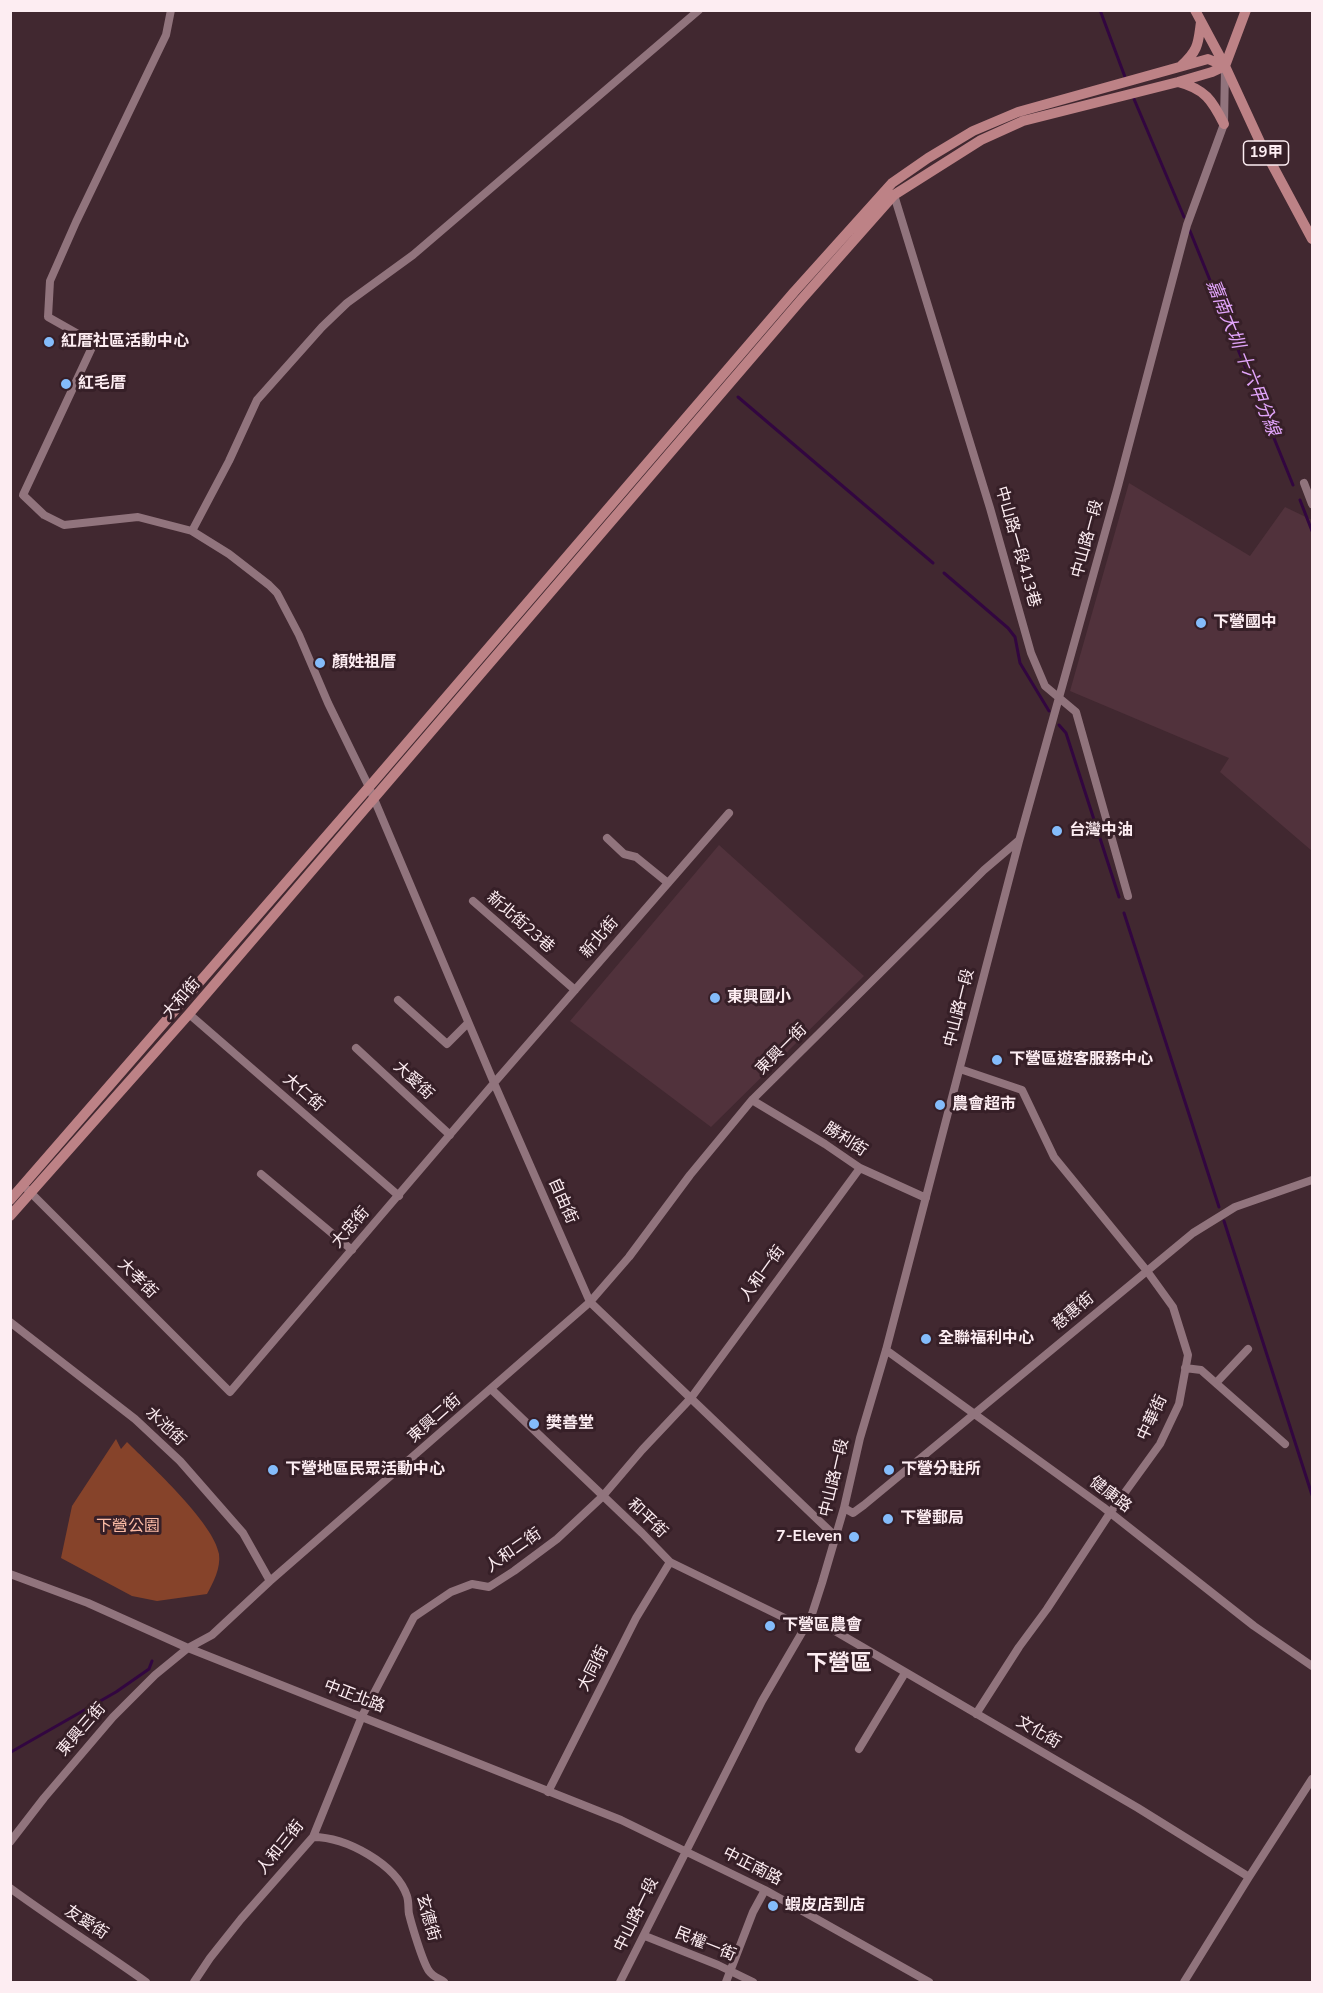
<!DOCTYPE html>
<html>
<head>
<meta charset="utf-8">
<style>
	body { margin:0 }
	#map { position:relative; width:1323px; height:1993px; overflow:hidden; background:#412830; font-family:"Nunito Sans",sans-serif }
	canvas { display:block }
	.frame { position:absolute; inset:0; border:12px solid #fdedf2; pointer-events:none }
</style>
</head>
<body>
<div id="map">
<canvas width="1323" height="1993"></canvas>
<div class="frame"></div>
</div>
<script>
const g = document.querySelector('canvas').getContext('2d');
g.lineJoin = 'round';
function fill(path, color) { g.fillStyle = color; g.fill(path, 'evenodd'); }
function strokePath(path, color, width, dash) { g.strokeStyle = color; g.lineWidth = width; g.lineCap = dash ? 'butt' : 'round'; g.setLineDash(dash || []); g.stroke(path); }
function write(font, color, halo, rows, align = 'center') {
  g.font = font + ' "Nunito Sans","Noto Sans TC",sans-serif'; g.lineWidth = 6; g.setLineDash([]); g.textBaseline = 'middle'; g.strokeStyle = halo; g.fillStyle = color; for (const [text, x, y, turn = 0] of rows) {
    g.save(); g.translate(x, y); g.rotate((+turn || 0) * Math.PI / 180); g.textAlign = isNaN(turn) ? turn : align; if (halo) g.strokeText(text, 0, 0); g.fillText(text, 0, 0); g.restore();
  }
}
const built = new Path2D(`
	M1129 483 1250 556 1285 507 1312 520V851L1220 772 1229 758 1070 691Z
	M719 845 864 976 711 1127 570 1021Z`);
const green = new Path2D(`
	M116 1439 121 1449 127 1442C150 1465 214 1523 219 1554 221 1568 213 1583 207 1594L157 1601 132 1596 61 1558 72 1506Z`);
const stream = new Path2D(`
	M1100 10 1125 77
	M1134 99 1184 217
	M1190 231 1293 485
	M738 397 933 563
	M1300 500 1312 531
	M944 573 1008 628 1015 637 1020 663 1049 711
	M1059 725 1066 733 1119 897
	M1124 913 1219 1207
	M1224 1221 1312 1495
	M11 1752 116 1692 149 1669 152 1661`);
const minor = new Path2D(`
	M171 10 166 35 76 222 50 281 48 317 94 343 23 495 44 515 64 525 138 517 192 531 229 554 269 585 277 593 299 635 328 703 369 787 494 1083 590 1302 836 1537
	M894 195 990 508 1031 653 1045 686 1076 712 1128 896
	M1304 483 1312 504
	M192 531 229 461 257 400 322 327 347 303 413 255 699 10
	M607 838 624 854 636 857 668 883
	M473 901 575 990
	M398 1000 447 1044 468 1023
	M189 1014 399 1196
	M356 1048 450 1135
	M960 1069 1022 1090 1054 1157 1147 1271 1173 1307 1188 1355 1179 1404 1160 1444 1110 1513 1047 1609 1019 1647 976 1714
	M752 1100 825 1144 860 1168 926 1198
	M261 1174 352 1250
	M28 1190 230 1392 494 1083 729 813
	M10 1322 135 1419 180 1461 243 1533 270 1581
	M886 1350 1103 1507 1254 1626 1312 1666
	M1185 1368 1201 1370 1285 1444
	M1216 1383 1248 1349
	M491 1389 642 1533 670 1562 797 1624 810 1618
	M844 1508 853 1513 864 1505 1193 1233 1235 1207 1312 1180
	M10 1574 88 1603 188 1648 621 1820 765 1890 929 1982
	M811 1617 1138 1808 1249 1877
	M859 1749 905 1673
	M548 1792 636 1618 670 1562
	M313 1837C346 1837 396 1864 407 1896 409 1902 408 1909 409 1914 412 1926 423 1963 429 1971 432 1976 440 1979 444 1982
	M10 1842 44 1798 113 1717 155 1675 188 1648 212 1635 270 1581 590 1302 629 1257 690 1175 752 1100 984 870 1018 841
	M10 1888C55 1921 101 1950 146 1982
	M645 1936 718 1965 753 1982
	M194 1982 210 1958 241 1919 313 1837 362 1716 414 1617 451 1592 472 1584 489 1587 514 1571 557 1539 602 1497 642 1450 691 1398 860 1168
	M620 1982 762 1701 811 1617 822 1583 844 1508 860 1438 886 1350 1019 841 1118 486 1187 225 1224 124 1225 69
	M726 1982 753 1912 765 1890
	M1184 1982 1249 1877 1312 1779`);
const major = new Path2D(`
	M1195 10 1225 66 1260 142 1312 239
	M1181 66C1199 50 1198 43 1201 22
	M1225 66 1246 10
	M1178 82C1205 89 1212 100 1224 124
	M10 1200 369 787 794 292 892 183 928 158 973 131 1018 112 1208 59 1225 66
	M10 1216 189 1014 801 300 894 195 981 140 1023 121 1178 82 1212 72 1225 66`);
const markers = [
	[49,342,6,"#84bcfb"],
	[66,384,6,"#84bcfb"],
	[1201,623,6,"#84bcfb"],
	[320,663,6,"#84bcfb"],
	[1057,831,6,"#84bcfb"],
	[715,998,6,"#84bcfb"],
	[997,1060,6,"#84bcfb"],
	[940,1105,6,"#84bcfb"],
	[926,1339,6,"#84bcfb"],
	[534,1424,6,"#84bcfb"],
	[273,1470,6,"#84bcfb"],
	[889,1470,6,"#84bcfb"],
	[888,1519,6,"#84bcfb"],
	[854,1537,6,"#84bcfb"],
	[770,1626,6,"#84bcfb"],
	[773,1906,6,"#84bcfb"]
];
const shields = [
	[1266,153,45]
];
const shieldNames = [
	["19甲",1266,153]
];
const poiNames = [
	["紅厝社區活動中心",61,342],
	["紅毛厝",78,384],
	["下營國中",1213,623],
	["顏姓祖厝",332,663],
	["台灣中油",1069,831],
	["東興國小",727,998],
	["下營區遊客服務中心",1009,1060],
	["農會超市",952,1105],
	["全聯福利中心",938,1339],
	["樊善堂",546,1424],
	["下營地區民眾活動中心",285,1470],
	["下營分駐所",901,1470],
	["下營郵局",900,1519],
	["7-Eleven",842,1537,"right"],
	["下營區農會",782,1626],
	["蝦皮店到店",785,1906]
];
const streetNames = [
	["中山路一段",1088,539,-75],
	["中山路一段413巷",1017,547,74],
	["新北街23巷",520,923,41],
	["新北街",600,938,-49],
	["大和街",182,999,-49],
	["中山路一段",960,1008,-76],
	["東興一街",782,1050,-45],
	["大愛街",413,1081,43],
	["大仁街",303,1093,41],
	["勝利街",845,1140,33],
	["自由街",562,1201,66],
	["大忠街",351,1228,-49],
	["人和一街",763,1274,-54],
	["大孝街",137,1279,45],
	["慈惠街",1074,1312,-40],
	["中華街",1153,1418,-65],
	["東興二街",435,1419,-41],
	["水池街",165,1427,43],
	["中山路一段",835,1478,-77],
	["健康路",1110,1495,37],
	["和平街",647,1519,44],
	["人和二街",514,1551,-35],
	["大同街",594,1669,-63],
	["中正北路",354,1697,21],
	["東興三街",82,1730,-49],
	["文化街",1038,1733,30],
	["人和三街",281,1848,-51],
	["中正南路",752,1867,27],
	["中山路一段",637,1915,-64],
	["玄德街",427,1918,74],
	["友愛街",86,1923,33],
	["民權一街",705,1945,22]
];
const parkNames = [
	["下營公園",128,1527]
];
const waterNames = [
	["嘉南大圳 十六甲分線",1242,358,68]
];
const districtNames = [
	["下營區",839,1665]
];
fill(built, '#51323c');
fill(green, '#86432a');
strokePath(stream, '#320640', 3);
strokePath(minor, '#91747d', 8);
strokePath(major, '#bd8286', 10);
for (const [x, y, r, color] of markers) { const dot = new Path2D(); dot.arc(x, y, r, 0, 2 * Math.PI); g.fillStyle = color; g.fill(dot); strokePath(dot, '#361f27', 2); }
for (const [x, y, w] of shields) { const box = new Path2D(); box.roundRect(x - w / 2, y - 12, w, 24, 4.5); g.fillStyle = '#361f27'; g.fill(box); strokePath(box, '#fdedf2', 1.5); }
write('bold 15px', '#fdedf2', null, shieldNames);
write('bold 16px', '#fdedf2', '#361f27', poiNames, 'left');
write('16px', '#fdedf2', '#361f27', streetNames);
write('16px', '#fcbca6', '#361f27', parkNames);
write('italic 18px', '#e1a4fa', '#361f27', waterNames);
write('bold 22px', '#fdedf2', '#361f27', districtNames);
</script>
</body>
</html>
